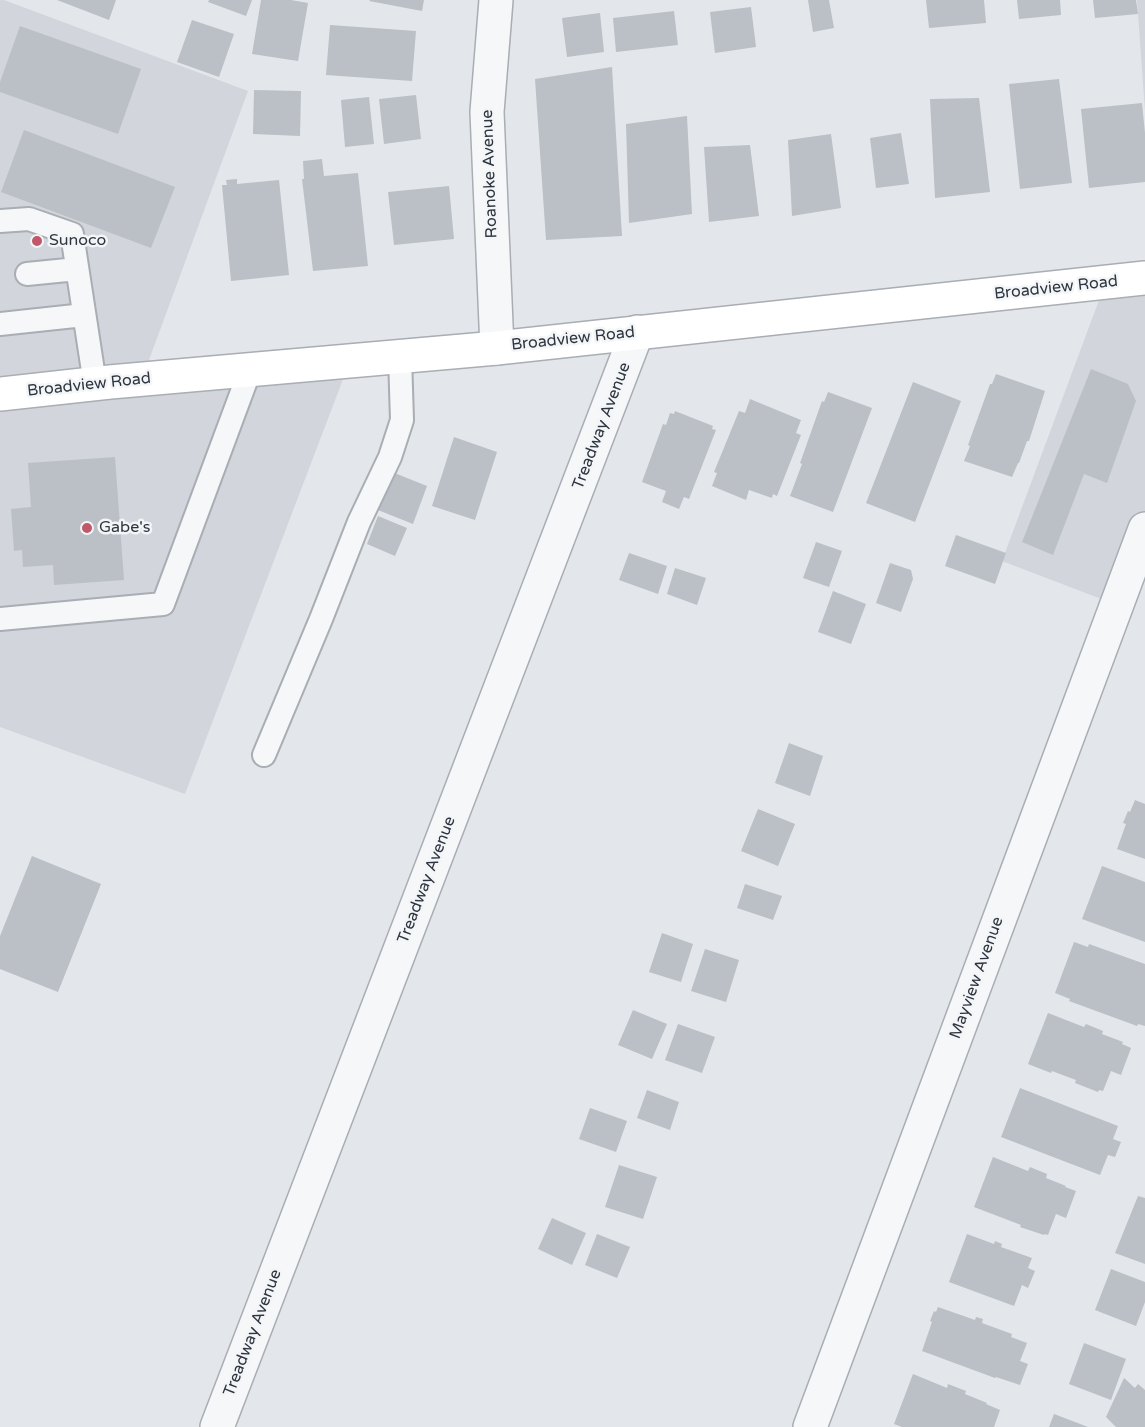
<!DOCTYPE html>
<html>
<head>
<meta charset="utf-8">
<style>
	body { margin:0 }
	canvas { display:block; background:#e3e6ea }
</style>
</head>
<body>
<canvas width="1145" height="1427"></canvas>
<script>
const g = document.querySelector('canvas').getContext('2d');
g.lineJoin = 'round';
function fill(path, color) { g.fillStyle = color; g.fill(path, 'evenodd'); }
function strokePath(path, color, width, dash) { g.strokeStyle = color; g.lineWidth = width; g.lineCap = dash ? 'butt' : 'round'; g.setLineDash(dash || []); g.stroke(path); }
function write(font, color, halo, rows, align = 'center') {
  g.font = font + ' "Varela Round",sans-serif'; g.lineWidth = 5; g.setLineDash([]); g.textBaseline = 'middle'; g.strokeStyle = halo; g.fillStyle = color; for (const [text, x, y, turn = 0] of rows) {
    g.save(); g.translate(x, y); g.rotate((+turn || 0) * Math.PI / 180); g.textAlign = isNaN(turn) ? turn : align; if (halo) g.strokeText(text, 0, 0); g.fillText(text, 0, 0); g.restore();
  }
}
const built = new Path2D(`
	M0 0H4L248 91 142 379 350 361 185 794 0 727Z
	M1137 0H1145V111Z
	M1145 278V529L1117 605 1002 561 1105 284Z`);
const building = new Path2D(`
	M57 0H116L109 20Z
	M209 0H252L246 16 208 2Z
	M261 0H291L308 3 298 61 252 54Z
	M370 0H424L422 11 369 1Z
	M808 0H829L834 28 813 32Z
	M926 0H984L986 23 929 28Z
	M1017 0H1060L1061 15 1019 19Z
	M1093 0H1136L1138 14 1095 18Z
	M751 7 756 47 715 53 710 12Z
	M674 11 678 45 616 52 613 18Z
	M600 13 604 52 567 57 562 18Z
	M192 20 234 34 219 77 177 62Z
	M330 25 416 31 412 81 326 75Z
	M20 26 141 69 118 134 0 92V82Z
	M612 67 622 236 546 240 535 79Z
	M1059 79 1072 183 1020 189 1009 84Z
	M254 90 301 91 300 136 253 134Z
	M416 95 421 139 384 144 379 99Z
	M369 97 374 144 345 147 341 100Z
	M979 98 990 192 935 198 930 99Z
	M1142 103 1145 133V182L1089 188 1081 109Z
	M687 116 692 214 629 223 626 124Z
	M24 130 175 187 151 248 1 192Z
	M901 133 909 184 876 188 870 138Z
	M831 134 841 208 792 216 788 140Z
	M750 145 759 216 709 222 704 147Z
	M322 159 324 176 358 173 368 266 313 271 302 179H304L303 161Z
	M237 179V184L279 180 289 275 231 281 222 185H227L226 180Z
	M449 186 454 239 394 245 388 192Z
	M1091 369 1128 384 1136 401 1107 483 1084 474 1053 555 1022 542Z
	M996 374 1045 391 1029 441H1027L1019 463H1018L1012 477 964 461 970 446 968 445 990 384H992Z
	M913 382 961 401 915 522 866 503Z
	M828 392 872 408 833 512 790 496 802 464 800 463 822 401 824 402Z
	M750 399 801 420 796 433 801 435 777 496 773 494 772 498 749 490 746 500 712 486 717 473 714 472 739 411 745 413Z
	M675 411 713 426 712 429 716 430 689 499 684 497 679 509 662 502 666 491 642 482 663 424 666 425 670 413 674 414Z
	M454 437 497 452 475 520 432 506Z
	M115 457 124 580 54 585 53 565 23 567 22 550 14 551 11 509 31 507 28 463Z
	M392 472 427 486 413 524 378 510Z
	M378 516 407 528 395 556 367 544Z
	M956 535 1006 553 995 584 945 566Z
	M816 542 842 551 829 587 803 578Z
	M629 553 667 566 658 594 619 580Z
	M890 563 911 570 913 579 901 612 876 603Z
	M675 568 706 578 697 605 667 594Z
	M833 591 866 604 851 644 818 632Z
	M789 743 823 756 810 796 775 783Z
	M1135 800 1145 804V859L1117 849 1126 824 1123 823 1128 811 1130 812Z
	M758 809 795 824 778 866 741 851Z
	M32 856 101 884 58 992 0 969V936Z
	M1102 866 1145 882V942L1082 919Z
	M745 884 782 896 773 920 737 908Z
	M662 933 693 944 681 982 649 972Z
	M1074 942 1088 947 1089 944 1145 964V1026L1138 1024 1137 1026 1069 1001 1070 999 1055 993Z
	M705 949 739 960 726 1002 691 991Z
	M633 1010 667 1024 652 1059 618 1045Z
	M1048 1013 1084 1027 1086 1024 1103 1031 1102 1034 1123 1042 1122 1044 1131 1048 1121 1075 1111 1071 1103 1091 1099 1090 1098 1092 1075 1083 1076 1080 1052 1071 1051 1073 1028 1064Z
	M678 1024 715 1037 702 1073 665 1060Z
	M1020 1088 1118 1126 1113 1139 1121 1142 1115 1157 1108 1155 1100 1175 1001 1137Z
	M647 1090 679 1102 670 1130 637 1118Z
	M590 1108 627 1121 616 1152 579 1139Z
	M993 1157 1028 1171 1030 1167 1047 1174 1046 1178 1066 1186 1065 1187 1076 1191 1066 1218 1056 1214 1048 1235 1045 1234 1044 1235 1020 1227 1021 1225 974 1207Z
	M619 1165 657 1177 643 1219 605 1207Z
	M1138 1196 1145 1198V1264L1115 1253Z
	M552 1218 586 1233 572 1265 538 1249Z
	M597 1234 630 1247 617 1278 585 1265Z
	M967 1234 994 1244 995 1241 1002 1244 1001 1247 1032 1258 1028 1268 1035 1271 1028 1288 1022 1285 1014 1306 949 1282Z
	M1111 1269 1145 1282V1302L1136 1326 1095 1310Z
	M938 1307 975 1320 976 1317 983 1319 982 1323 1012 1334 1011 1337 1027 1343 1020 1361 1028 1364 1020 1385 996 1377 995 1378 922 1351 932 1322 930 1321 934 1311 936 1312Z
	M1084 1343 1126 1359 1111 1400 1069 1384Z
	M913 1374 947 1388 948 1384 966 1391 965 1394 987 1403 986 1404 1000 1410 994 1427H902L894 1424Z
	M1124 1378 1135 1388 1138 1384 1145 1390V1427H1116L1106 1417Z
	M1054 1414 1088 1427H1049Z`);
const lane = new Path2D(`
	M0 221 29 219 72 234 95 384
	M27 274 77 269
	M0 324 84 315
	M0 619 163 604 250 370
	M264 755 321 619 359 522 390 457 402 420 400 357`);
const street = new Path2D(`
	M496 0 487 112 497 348
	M217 1427 637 332
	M810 1427 1145 529`);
const secondary = new Path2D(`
	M0 394 110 382 497 348 1145 278`);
const markers = [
	[37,241,6,"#c0586a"],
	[87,528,6,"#c0586a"]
];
const streetNames = [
	["Roanoke Avenue",490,174,-92],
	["Broadview Road",1056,288,-6],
	["Broadview Road",573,339,-6],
	["Broadview Road",89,385,-6],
	["Treadway Avenue",602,426,-69],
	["Treadway Avenue",427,880,-69],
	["Mayview Avenue",977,978,-70],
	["Treadway Avenue",253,1333,-69]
];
const poiNames = [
	["Sunoco",49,241],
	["Gabe's",99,528]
];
fill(built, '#d2d5db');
fill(building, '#bbc0c6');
strokePath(lane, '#a9adb4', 26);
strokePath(street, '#a9adb4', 36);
strokePath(secondary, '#a9adb4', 36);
strokePath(lane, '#f6f7f8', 22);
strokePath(street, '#f6f7f8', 33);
strokePath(secondary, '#fff', 33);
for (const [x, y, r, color] of markers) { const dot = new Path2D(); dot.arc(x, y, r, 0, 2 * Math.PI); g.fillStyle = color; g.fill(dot); strokePath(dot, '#f3f5f7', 2); }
write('16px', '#2d3540', '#f3f5f7', streetNames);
write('16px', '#2d3540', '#f3f5f7', poiNames, 'left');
</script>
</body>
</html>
